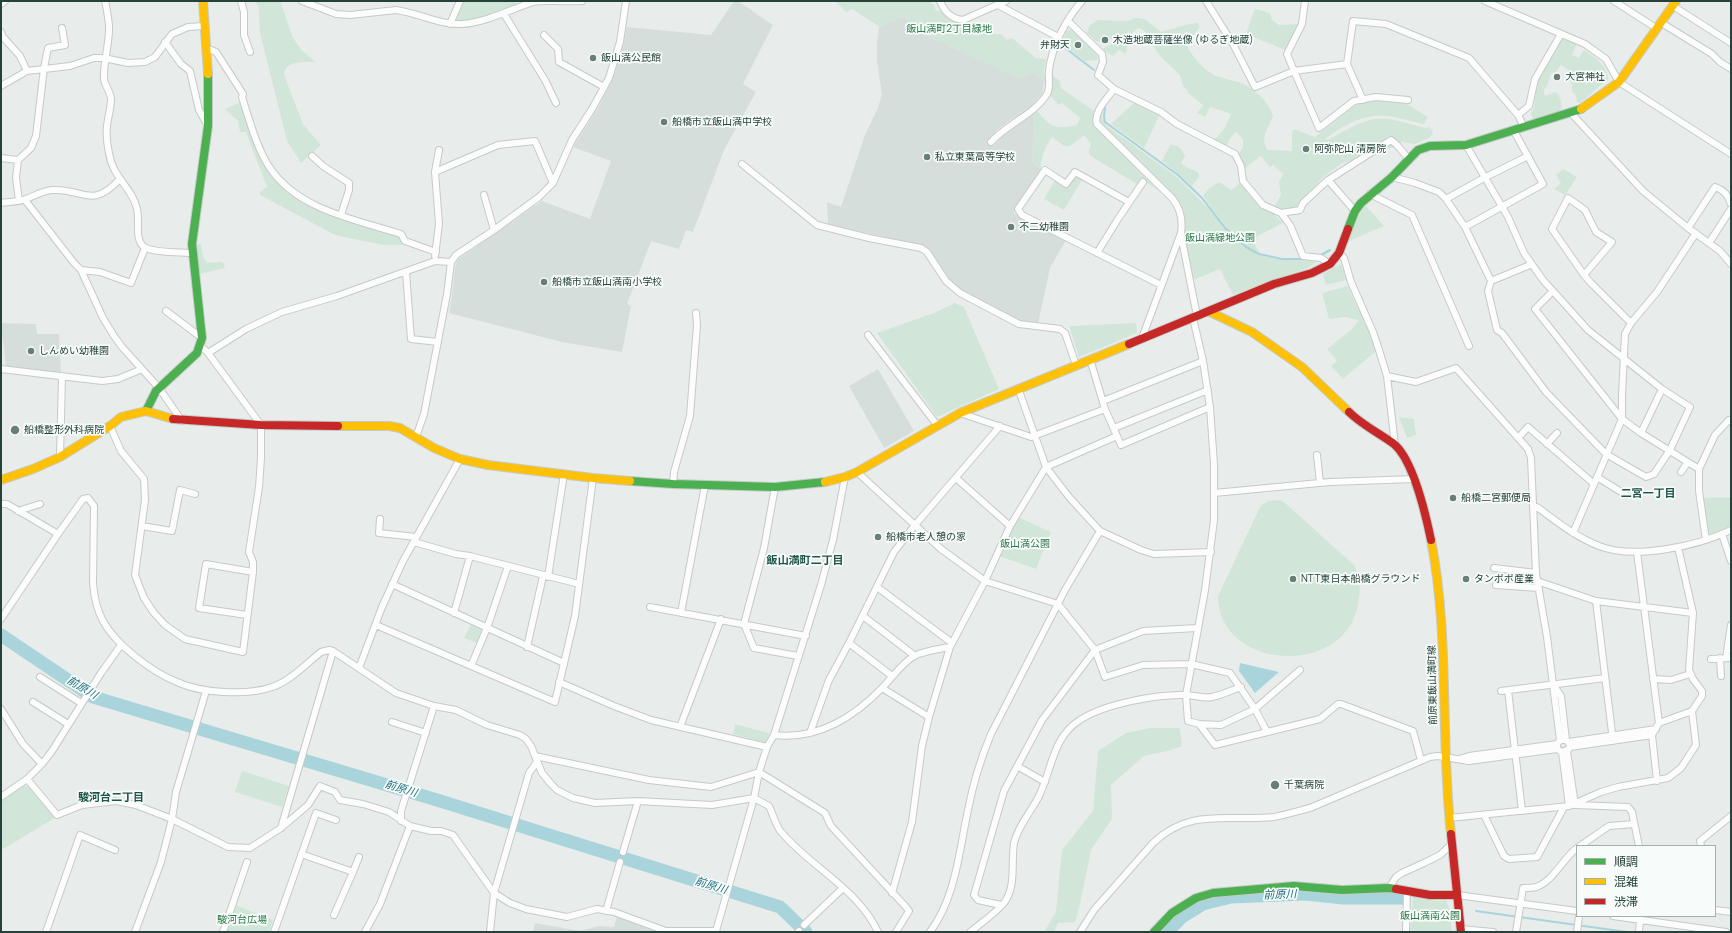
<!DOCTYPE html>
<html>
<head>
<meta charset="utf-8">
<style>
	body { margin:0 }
	#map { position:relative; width:1732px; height:933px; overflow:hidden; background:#e8edeb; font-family:Manrope,"Noto Sans JP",sans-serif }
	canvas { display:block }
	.frame { position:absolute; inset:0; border:2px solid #24423a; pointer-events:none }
	.legend { position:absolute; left:1576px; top:845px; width:140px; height:72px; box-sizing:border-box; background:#f7fbf9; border:1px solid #a3b1ad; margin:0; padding:5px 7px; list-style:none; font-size:12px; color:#24423a }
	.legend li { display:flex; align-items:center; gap:8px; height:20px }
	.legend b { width:20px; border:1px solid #a3b1ad }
</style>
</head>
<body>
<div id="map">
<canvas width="1732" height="933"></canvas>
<div class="frame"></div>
<ul class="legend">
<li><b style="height:5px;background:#4caf50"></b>順調</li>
<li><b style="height:5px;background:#ffc107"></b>混雑</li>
<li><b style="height:5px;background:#c62828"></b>渋滞</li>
</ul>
</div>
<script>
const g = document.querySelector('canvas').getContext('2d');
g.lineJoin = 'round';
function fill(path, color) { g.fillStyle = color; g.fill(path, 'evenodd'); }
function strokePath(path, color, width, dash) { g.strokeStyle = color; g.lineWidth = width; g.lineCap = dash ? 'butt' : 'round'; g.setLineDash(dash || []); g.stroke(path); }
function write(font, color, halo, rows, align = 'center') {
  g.font = font + ' Manrope,"Noto Sans JP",sans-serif'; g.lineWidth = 3.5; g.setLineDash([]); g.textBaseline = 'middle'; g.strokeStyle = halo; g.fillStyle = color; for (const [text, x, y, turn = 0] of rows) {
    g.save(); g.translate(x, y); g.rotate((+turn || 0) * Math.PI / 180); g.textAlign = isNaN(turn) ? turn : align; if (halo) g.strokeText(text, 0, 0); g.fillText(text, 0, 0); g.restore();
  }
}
const built = new Path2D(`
	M734 1H738L773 25 743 84 756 92 724 150 693 232 686 230 679 249 651 241 627 304 631 306 622 352 562 342 449 313 452 296 455 268 457 260 542 201 590 219 611 161 573 147 596 111 613 79 624 43 627 27 711 35Z
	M904 16 935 40 1034 73 1040 78 1045 79 1042 94 1032 105 998 129 990 139 994 146 1003 135 1033 114 1035 126 1032 161 1041 169 1013 213 1066 240 1050 268 1038 324 1019 322 956 288 948 280 949 278 928 249 920 245 828 224 827 202 841 207 865 135 877 110 882 95 877 60V43L879 27Z
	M1 323 36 324 37 334H59L61 374 6 367Z
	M878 369 914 431 884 448 849 386Z
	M617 916 659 932H533L535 923 581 931 599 926 614 927Z`);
const green = new Path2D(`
	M255 1H280C292 30 288 42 316 62 304 62 285 60 284 75L303 124 321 145 301 163 287 141 260 33 259 8Z
	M463 1H516V6C498 14 476 22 456 22L454 19Z
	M835 1H929L934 5 936 11C945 10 961 13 964 23L977 24 979 29 990 34H1001L1007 40 1012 38 1036 58 1046 59 1044 71 1045 79 1040 78 1034 73 1020 79 935 40 904 16 880 27 852 9 846 12Z
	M1255 9 1270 13 1272 20 1279 25 1298 24 1285 50 1246 34Z
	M1136 18 1145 19 1161 32 1189 24 1198 23 1200 27 1191 38 1187 45C1193 58 1202 68 1214 75 1222 78 1231 80 1238 82 1254 88 1268 100 1273 116 1269 126 1259 140 1268 150L1292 151V132L1294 129 1315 137 1356 105 1372 100H1388L1407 104 1428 117 1424 124C1409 121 1391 114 1375 116 1358 117 1338 129 1325 139L1328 140C1347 130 1366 116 1389 119 1401 121 1413 125 1425 128L1429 127 1432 130 1433 134 1429 138 1415 144 1402 142 1379 154 1360 158 1342 163 1322 178 1305 197 1299 208 1289 212 1273 209 1281 195 1279 182 1283 174 1273 165 1270 167 1261 156 1245 168 1238 155 1243 147V139L1236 132 1229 140 1227 146 1214 140 1225 128 1231 114 1210 107 1205 117 1197 113 1203 105 1187 92 1188 90 1183 86 1180 75 1158 54 1146 32 1139 28C1128 33 1128 44 1126 54L1119 50 1113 56 1104 51V48L1117 41 1114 37 1110 40 1105 37 1100 42 1096 41 1087 33 1089 26 1098 20 1127 21Z
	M1072 30 1075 31 1094 49 1098 58 1097 60 1085 61 1062 43 1063 39 1067 31Z
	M1561 38 1576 44V46L1572 55 1579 58 1584 50C1595 57 1607 65 1608 79L1580 103 1577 102 1576 96 1572 91V85L1567 77 1568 70 1561 65 1556 72 1552 73C1549 77 1550 78 1548 83 1546 89 1542 89 1545 96L1556 92C1560 96 1563 105 1561 110L1533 120 1531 114 1534 108 1537 80Z
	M1053 76 1060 81 1061 88 1094 111 1092 120 1095 126 1158 190 1141 179 1137 184 1092 157C1087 152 1089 149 1091 144L1084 135 1070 146H1064L1052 137C1045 148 1041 156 1041 169L1032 161 1035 126 1033 114 1037 111C1051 127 1055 130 1077 125L1080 118 1062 103 1059 105 1050 96Z
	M241 102 277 180 285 189 299 199 399 236 404 242V245H383L335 235 260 195V192L267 187 246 132H240L238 121 225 109Z
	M1135 102 1160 114 1144 148 1111 124Z
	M1103 108 1102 118 1107 126 1177 177 1208 208 1210 206 1203 196 1209 188 1219 182 1231 190 1240 183 1263 208 1272 212 1283 223 1252 239 1261 256 1283 260H1313L1332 250 1308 268 1272 280 1233 295 1220 269 1193 280 1183 231V214L1180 205 1102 125 1099 114Z
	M1170 145C1178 145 1182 148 1185 156L1181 163 1188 168 1198 172 1199 177 1192 186 1179 174 1162 161Z
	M1563 169 1577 177 1565 195 1554 189 1561 183 1556 175Z
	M1077 175 1083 178 1064 210 1044 199 1055 180 1065 187Z
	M1366 206 1384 226 1347 242 1355 218Z
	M197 244H201L203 257 207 263 222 262 224 264 225 268 200 274 197 258Z
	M1341 264 1346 280 1326 285 1323 274Z
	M1348 286 1356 305 1365 319 1376 351 1343 379 1331 366 1337 361 1327 349 1351 330 1359 320 1345 317 1329 319 1322 293Z
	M955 303 964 307 999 389 937 417 877 333 934 313Z
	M1136 323 1137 333 1079 357 1069 326Z
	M1399 417 1414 419 1416 435 1407 438Z
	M1731 497V526L1707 536 1702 498Z
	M1279 500 1284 502 1354 565C1361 579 1361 593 1357 609 1340 678 1218 669 1218 596L1261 505 1269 501Z
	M1018 517 1051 532 1036 569 999 556Z
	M471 624 480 627 482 633 477 643 464 638Z
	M735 724 769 733 767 743 733 734Z
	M1150 728H1180L1182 746 1168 751 1144 756 1111 785 1112 819 1091 850 1080 904 1075 922 1058 923 1054 932H1044L1056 912 1062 850 1093 811 1098 751 1126 733Z
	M242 771 289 786 282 807 235 792Z
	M22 785 29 787 55 818 3 849 1 848V799Z
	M1413 897 1438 901 1446 900 1450 910 1452 932H1410Z
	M235 905 273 920 269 932H226Z`);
const water = new Path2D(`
	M1240 663 1279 672 1255 693 1239 671Z`);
const stream = new Path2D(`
	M1059 43 1094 70
	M1105 108 1104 117 1105 122 1178 175 1202 198 1225 228 1246 247 1259 254 1282 259H1305
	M1319 256 1330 250
	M1476 911 1627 932`);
const river = new Path2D(`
	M1 635 93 697 437 800 780 907 806 932
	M1167 932 1182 917 1203 904 1231 897 1306 894 1343 898H1403`);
const street = new Path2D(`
	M105 1C107 9 108 17 109 25 110 43 103 61 104 79 105 86 111 93 111 99 111 108 108 117 107 126 106 135 107 144 109 153 112 177 132 187 137 209 140 220 134 239 144 247 153 253 181 252 192 253
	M241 1 244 12V35L250 52
	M302 1 336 14 350 15 396 10C419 13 439 25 462 24 487 22 509 10 533 2 545 0 568 2 582 1
	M940 1C944 11 951 19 963 20L1006 1
	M1206 1 1233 44 1255 87 1294 71 1287 54 1302 24 1305 1
	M1485 1 1585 44 1606 59 1619 82 1731 154
	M1614 1 1656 28
	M1 4 5 1
	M998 5 1058 37
	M1673 6 1731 43
	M504 14 545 80 556 103
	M1068 21 1102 54 1103 62 1098 75 1114 89 1161 112 1177 124 1235 154 1241 166 1243 181 1263 205 1281 213 1290 225 1303 256 1321 258 1330 264
	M1660 22 1712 54 1720 62 1731 69
	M450 24 460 1
	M1 32 3 37 20 56 27 71
	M544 35 558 49 559 62 604 87
	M165 42 181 64 190 71 199 110 208 126
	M206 48 216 52 243 94 242 97C249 119 257 149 270 168 298 210 357 220 401 234L405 241 436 252
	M1347 64 1353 21 1386 24 1469 58 1518 115 1524 127
	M1 86 27 71 70 66 94 58H104L128 63 145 62 155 57 172 34 188 27 204 26
	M1114 89C1107 99 1093 112 1097 124L1172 198C1181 209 1183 220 1181 233L1142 338
	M1363 100 1347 64 1294 71 1319 128 1354 101 1376 97 1408 100
	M1571 113 1643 191 1688 228 1720 251 1731 264
	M1518 115 1529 106 1535 79 1561 34
	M991 142C1007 124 1035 114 1047 94 1051 86 1048 78 1049 70 1052 46 1066 19 1082 1
	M312 156 323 166 349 183V190L341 215
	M1 158 18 160
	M742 164 817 225 869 238 921 248 927 252 946 281 960 293 1019 324 1060 329 1065 333 1076 365
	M435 172 498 145 535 141 553 183
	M1392 177 1415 183 1439 192 1446 199 1465 227 1491 281 1488 291 1497 330 1502 333 1546 392 1606 454 1646 477 1654 474 1670 450 1690 407 1662 389 1588 330 1543 280 1524 253 1508 217 1466 145
	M1328 180 1391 140 1397 145 1408 158
	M1370 194 1412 215 1469 346
	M484 195 494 230
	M1446 199 1484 178 1528 156
	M25 200 74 263 81 270 103 318 114 336 122 347 159 388 182 421
	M19 201 16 178 18 160 31 148 36 136 44 68 48 48 65 45 62 28
	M1129 202 1075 172 1066 184 1045 170 1018 209 1022 215 1161 285
	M1 203C9 202 18 202 26 199 34 196 42 191 52 190 84 188 90 210 119 180
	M1281 213 1300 210 1303 203 1328 180 1355 211
	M1465 227 1543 184 1514 131
	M1688 228 1715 187C1724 190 1728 195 1731 204
	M1181 235 1197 316
	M1709 243 1731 209
	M1097 253 1118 219 1143 182
	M1339 253 1344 258 1351 282 1373 332 1379 350 1387 376 1395 445
	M435 256 439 224 435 172 439 150
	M81 270 100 272 131 283 145 248
	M406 272 411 339 438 342
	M1584 275 1612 242 1596 232 1585 210 1568 198 1552 229 1584 275 1590 282 1631 323
	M1491 281 1530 265
	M1553 291 1535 309 1622 419 1641 433 1699 469
	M166 311 202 338
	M1193 318 1203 361 1210 407 1214 464V520L1205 590 1186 695 1188 721 1199 724 1221 725 1255 709 1300 670
	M868 335 937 425
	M208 353 246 329 267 319 282 312 337 296 435 261 451 262
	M1090 359 1105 409 1121 445 1210 407
	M1 369 102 381 118 379 142 369
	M1387 376 1416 382 1456 368 1528 449 1531 458 1536 573 1547 637 1560 740
	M1018 388 1046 467 1069 497 1100 531 1141 550 1154 554 1211 552
	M1103 401 1203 361
	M960 413 1031 437 1105 409
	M110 426 121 451 144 479 145 500 135 575 144 598 154 613 165 625 185 639 243 652 253 572V562L249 552 259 487 261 458V425L208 353 200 345
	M1114 428 1208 390
	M1641 433 1662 389
	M416 437 424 414 447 294 451 262 456 255 494 230 539 197 553 183 572 140 592 109 609 78 620 42 626 1
	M1519 437 1528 427 1594 484
	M1547 444 1557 433
	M1317 455 1320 483
	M60 457 62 377
	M857 472 941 549 985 581 1058 604 1095 650 1105 677 1143 665 1191 664 1230 673 1255 709 1267 732
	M1681 472 1688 462
	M1597 477 1626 495
	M956 478 1010 526
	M673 484 674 472 690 416 697 325 696 313
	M775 487 764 548 744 624 754 648 798 656
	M1214 493 1330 482 1414 479
	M1 504H7L58 534
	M1533 507H1537C1557 522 1576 537 1599 546 1634 560 1698 546 1731 530
	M18 511 40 504
	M380 519 379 533 416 537
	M142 526 172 531 180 490 195 494
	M1573 533 1622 419V396L1625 334 1631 323 1657 292 1696 233
	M1722 534 1731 561
	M1706 540 1699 491V469L1715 435 1729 420 1731 421
	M414 542 456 554 470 556 579 584
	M1637 552 1659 723
	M1494 568 1536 573
	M548 577 564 474
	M1537 581 1596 601 1693 613
	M392 584 564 663
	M1496 585 1539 588
	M877 587 952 643
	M1596 601 1613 741
	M650 607 806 636
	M454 613 470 556
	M681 613 705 485
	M247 615 199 608 206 564 253 572
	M863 616 915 656
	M1 619 58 534 83 499 88 498 94 506 93 583C94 596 97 610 103 621 116 645 152 672 177 682 201 693 247 696 272 687 289 682 307 663 321 652L329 650 333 651 396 693 434 706 456 710 487 725 520 735 526 739 531 746 542 773 551 784 557 790 573 798 595 803 638 801 712 805 754 798 769 806C773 814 776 827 782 833 812 868 858 889 878 932
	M376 625 555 702 575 616 593 478
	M849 643 892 676
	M527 647 543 576
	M1720 658 1721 676
	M1726 658 1731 625
	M1711 659 1731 658
	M471 666 487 628 508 566
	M359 668 382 607 403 561 460 459
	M40 677 81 703
	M1653 679 1671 680 1690 674
	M559 682 614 706 651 720 767 747
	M1554 686 1561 696 1566 740 1570 744 1569 749 1562 752 1557 749V744L1560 740H1566
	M882 688 929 717
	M1508 690 1522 811
	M1501 691 1605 678
	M33 702 68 724
	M1 709 23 744 42 764
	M392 722 426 733
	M1199 724 1215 745 1320 719 1338 704H1341L1413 731 1421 760
	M680 727 721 619
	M810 733 829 680 849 643 894 552 915 525 1000 426
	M774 735C816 740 853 718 882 688 892 678 901 664 914 656 924 651 938 649 950 647
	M1569 742 1656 729
	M1570 747 1652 735
	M1567 751 1575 805
	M1562 752 1569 806
	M535 756 649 780 711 787 759 772 825 813 831 826 906 907 909 911 896 932
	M1459 759 1469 756 1557 744
	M1017 766 1045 782
	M27 779 57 815 82 805 116 801 136 805 172 819 228 847 250 848 281 828 308 805 320 786 335 792 340 800 363 804 389 812 410 826 431 831H441L453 835 494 893 510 903 526 909 567 917 597 909 614 912 666 931H716
	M1657 781 1652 735 1659 723 1692 711 1702 696V691L1693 679 1689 670 1693 613 1678 547
	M1 797 27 779 42 764 52 751 101 673 121 645
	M1576 805 1628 807 1632 812 1639 846
	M1484 815 1504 856 1509 859 1537 857 1563 809V807
	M1449 818 1569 806 1601 792 1618 787 1668 778 1681 768 1696 745 1692 711
	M401 821V811L434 706
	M281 828 333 651
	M1580 846 1609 826 1634 824
	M1701 846 1700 841 1731 816
	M623 852 638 801
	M301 854 353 872 334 915
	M353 872 359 857
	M1389 888 1396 877 1402 873 1424 863 1440 855 1452 844
	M892 893 912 822 922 746 929 717 950 647 985 581 1010 526 1046 467 1117 436
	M1457 895 1577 911
	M1001 905 978 900 974 895 1004 791 1042 720 1095 650 1143 631 1197 628
	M1715 910 1731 912
	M606 911 620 862
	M1613 916 1726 932
	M804 925 843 888
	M1461 929 1493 932
	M46 932 80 835 115 850
	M135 932 161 862 172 819 176 792 206 691
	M223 932 247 862
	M274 932 316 813 336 820
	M365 932 380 904 410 826
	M490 932 494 893 529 773 537 762
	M717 932 716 931 754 798 759 772 767 747 774 735 821 585 833 540 845 477
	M798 932 799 931
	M930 932C956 897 959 851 968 810 973 784 981 758 991 734L1065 590 1100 531
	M970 932C979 925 1002 908 1006 900 1016 883 1011 862 1014 843 1018 826 1030 813 1038 798 1052 771 1052 737 1080 720 1104 704 1157 694 1185 695 1194 695 1204 699 1212 697 1222 695 1232 690 1241 687
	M1080 932 1094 910 1153 843C1191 807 1228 822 1274 817 1286 815 1298 811 1310 808L1430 757 1438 756 1469 761 1557 749
	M1406 932 1407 891
	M1516 932 1523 888C1527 888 1532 888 1536 887 1553 882 1563 858 1577 848
	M1577 932 1579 916
	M1639 932 1640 920`);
const fast = new Path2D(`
	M1348 229 1355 211 1361 203 1392 177 1418 150 1430 146 1466 145 1581 109
	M146 411 156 391 197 353 202 338 192 244 208 126V74
	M630 481 673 484 775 487 825 482
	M1154 932 1172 913 1196 898 1213 893 1294 886 1342 890 1389 888 1396 889`);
const slow = new Path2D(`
	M203 1 208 74
	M1581 109 1619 82 1676 1
	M1210 312 1252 332 1302 367 1349 412
	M338 426H389L400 428 434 448 460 459 488 465 593 478 630 481
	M1 480 33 469 60 457 110 426 121 417 146 411 173 419
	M825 482 845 477 857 472 960 413 1129 344
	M1431 540C1450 637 1440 736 1451 834`);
const jam = new Path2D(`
	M1129 344 1274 284 1312 273 1330 264 1339 253 1348 229
	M1349 412C1362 425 1379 433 1394 444 1413 460 1426 516 1431 540
	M173 419 261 425 338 426
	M1451 834 1461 932
	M1396 889 1430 895H1457`);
const markers = [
	[1105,40,4,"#697e78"],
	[1078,45,4,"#697e78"],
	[593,58,4,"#697e78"],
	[1557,77,4,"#697e78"],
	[664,122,4,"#697e78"],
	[1306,149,4,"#697e78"],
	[927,157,4,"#697e78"],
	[1011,227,4,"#697e78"],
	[544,282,4,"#697e78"],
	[31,351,4,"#697e78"],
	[15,430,5,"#697e78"],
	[1453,498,4,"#697e78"],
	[878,537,4,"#697e78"],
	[1293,579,4,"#697e78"],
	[1466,579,4,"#697e78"],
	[1275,785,5,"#697e78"]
];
const parkNames = [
	["飯山満町2丁目緑地",949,29],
	["飯山満緑地公園",1220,238],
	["飯山満公園",1025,544],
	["飯山満南公園",1430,916],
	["駿河台広場",242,920]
];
const poiNames = [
	["木造地蔵菩薩坐像 (ゆるぎ地蔵)",1113,40],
	["弁財天",1070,45,"right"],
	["飯山満公民館",601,58],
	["大宮神社",1565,77],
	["船橋市立飯山満中学校",672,122],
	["阿弥陀山 清房院",1314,149],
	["私立東葉高等学校",935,157],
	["不二幼稚園",1019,227],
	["船橋市立飯山満南小学校",552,282],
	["しんめい幼稚園",39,351],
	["船橋整形外科病院",24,430],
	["船橋二宮郵便局",1461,498],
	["船橋市老人憩の家",886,537],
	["NTT東日本船橋グラウンド",1301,579],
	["タンポポ産業",1474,579],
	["千葉病院",1284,785]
];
const streetNames = [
	["前原東飯山満町線",1433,685,-91]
];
const neighbourhoodNames = [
	["二宮一丁目",1648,494],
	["飯山満町二丁目",805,561],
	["駿河台二丁目",111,798]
];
const waterNames = [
	["前原川",82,688,31],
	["前原川",401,789,17],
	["前原川",711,886,17],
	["前原川",1280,895,-2]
];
fill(built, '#d6dedb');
fill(green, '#d1e6d8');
fill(water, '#a9d4db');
strokePath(stream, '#a9d4db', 2);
strokePath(river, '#a9d4db', 13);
strokePath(street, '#c5cac8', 8);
strokePath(fast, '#c3cbc8', 10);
strokePath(slow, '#c3cbc8', 10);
strokePath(jam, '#c3cbc8', 10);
strokePath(street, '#fcfcfc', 6);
strokePath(fast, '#4caf50', 8);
strokePath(slow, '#ffc107', 8);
strokePath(jam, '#c62828', 8);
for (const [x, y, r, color] of markers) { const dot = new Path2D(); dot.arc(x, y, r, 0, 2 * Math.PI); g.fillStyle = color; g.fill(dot); strokePath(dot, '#f7fbf9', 1.5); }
write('10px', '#2d7a4b', '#f7fbf9', parkNames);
write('10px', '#24423a', '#f7fbf9', poiNames, 'left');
write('10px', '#24423a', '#f7fbf9', streetNames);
write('bold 11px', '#1f5548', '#f7fbf9', neighbourhoodNames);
write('italic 11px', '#1c6f80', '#f7fbf9', waterNames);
</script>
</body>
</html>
